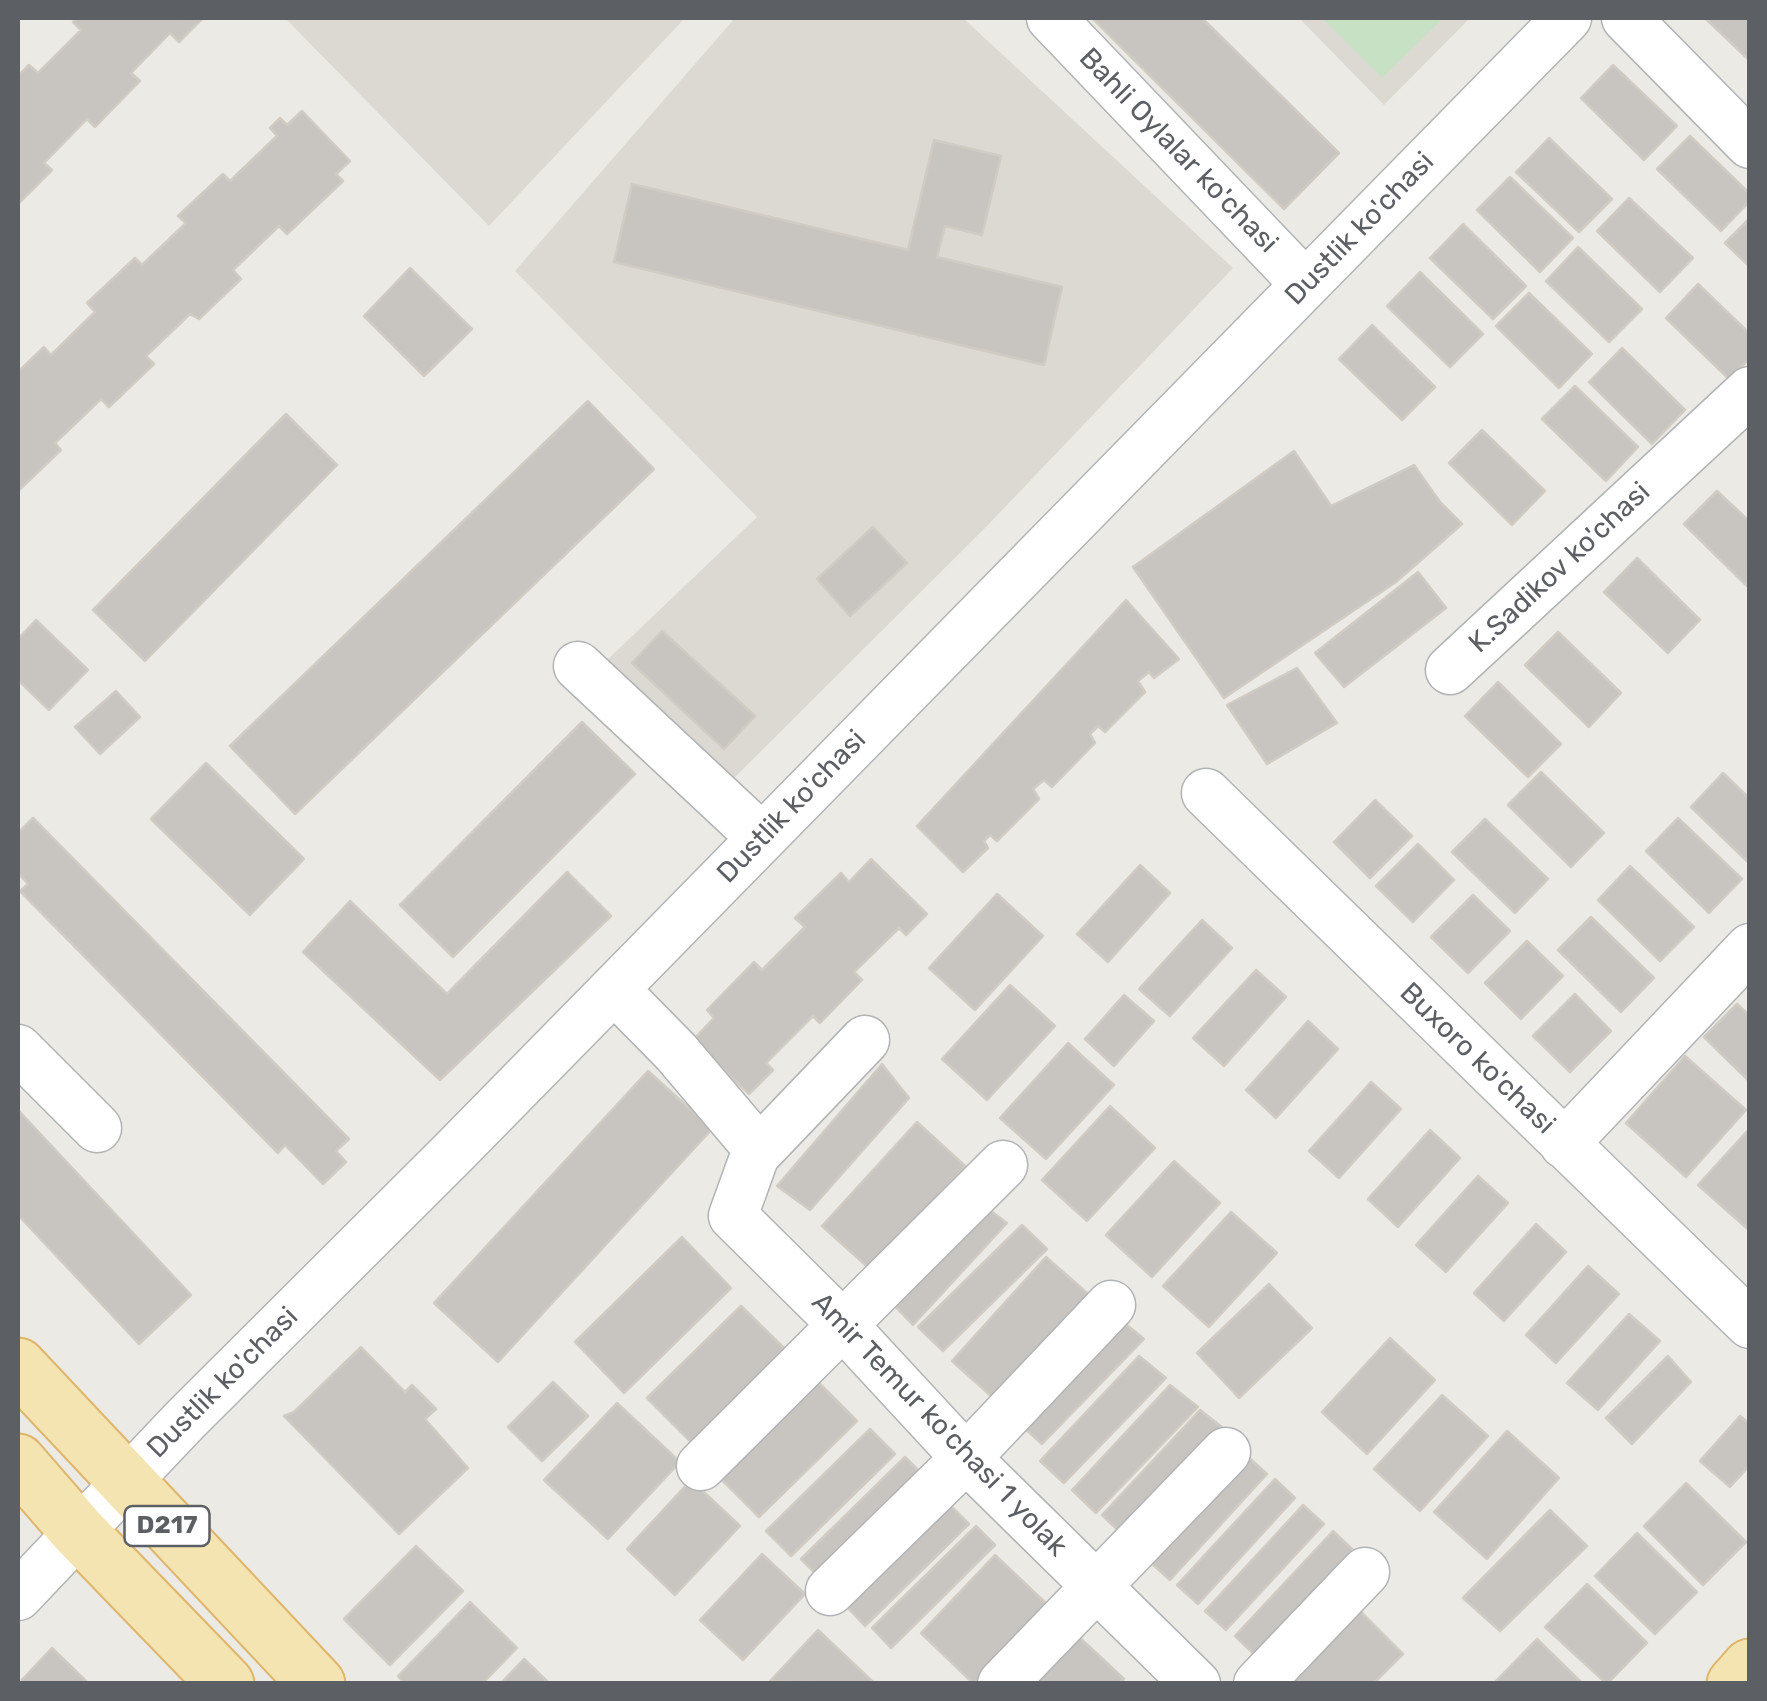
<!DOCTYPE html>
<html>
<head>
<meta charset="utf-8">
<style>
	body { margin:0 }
	#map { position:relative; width:1767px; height:1701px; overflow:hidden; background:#eceae4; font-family:Rubik,sans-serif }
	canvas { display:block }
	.frame { position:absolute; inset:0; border:20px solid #5c5f63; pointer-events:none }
</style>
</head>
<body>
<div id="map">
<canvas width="1767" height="1701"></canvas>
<div class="frame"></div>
</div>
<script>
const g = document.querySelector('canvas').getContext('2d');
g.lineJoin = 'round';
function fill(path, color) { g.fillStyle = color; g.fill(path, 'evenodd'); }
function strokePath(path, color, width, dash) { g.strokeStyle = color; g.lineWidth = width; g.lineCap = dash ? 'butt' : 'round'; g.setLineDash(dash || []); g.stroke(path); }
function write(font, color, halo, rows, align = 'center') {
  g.font = font + ' Rubik,sans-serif'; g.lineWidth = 10; g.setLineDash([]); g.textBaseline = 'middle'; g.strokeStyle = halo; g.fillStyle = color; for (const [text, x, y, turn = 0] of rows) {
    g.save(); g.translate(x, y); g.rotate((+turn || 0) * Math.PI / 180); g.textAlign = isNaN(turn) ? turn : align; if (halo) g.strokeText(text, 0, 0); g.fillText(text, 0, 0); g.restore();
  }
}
const education = new Path2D(`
	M285 18H685L489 226Z
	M735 18H963L1233 268 986 527 728 784 606 661 757 517 515 271Z
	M1299 18H1470L1384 105Z`);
const green = new Path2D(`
	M1322 18H1443L1382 78Z`);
const building = new Path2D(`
	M77 18 202 19 179 42 170 33 131 73 140 81 95 127 87 119 44 163 52 170 18 204V76L29 65 38 73 81 30 73 22Z
	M1092 18H1202L1339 153 1284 209Z
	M1705 18H1750V60H1749Z
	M1613 65 1677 126 1644 160 1581 98Z
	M302 111 350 161 336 174 343 181 287 234 279 226 233 270 241 279 199 319 190 314 146 356 154 364 109 407 101 399 55 443 61 450 18 491V372L44 347 51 355 95 312 87 303 135 258 142 265 186 223 178 216 223 174 230 181 277 136 270 128 280 118 287 125Z
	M1690 136 1750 194V201L1721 231 1657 169Z
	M1549 138 1612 199 1579 232 1516 172Z
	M934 140 1001 156 982 235 945 226 937 257 1062 287 1044 365 614 262 632 184 908 250Z
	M1510 177 1573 238 1540 272 1477 210Z
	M1629 198 1693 258 1660 292 1597 231Z
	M1750 218V267L1725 243Z
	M1463 224 1526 286 1493 319 1430 258Z
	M1578 247 1642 309 1609 342 1546 281Z
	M410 268 472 329 424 376 364 316Z
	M1420 272 1483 334 1450 367 1387 306Z
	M1698 284 1750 334V358L1729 379 1666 318Z
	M1529 293 1592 354 1559 388 1496 326Z
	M1372 325 1435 387 1402 420 1339 359Z
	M1622 348 1685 410 1652 444 1589 382Z
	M1575 386 1638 447 1606 481 1542 419Z
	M588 401 654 469 295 814 230 746Z
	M286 414 337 465 145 661 93 610Z
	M1482 430 1545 491 1512 525 1449 463Z
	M1294 451 1331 506 1414 465 1440 502 1462 524 1396 582 1224 698 1133 567Z
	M1717 491 1750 522 1747 586 1684 524Z
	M873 527 907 563 850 616 817 579Z
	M1637 558 1700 620 1668 653 1604 592Z
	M1418 572 1446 608 1344 687 1315 653Z
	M1126 600 1179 659 1154 678 1149 672 1138 681 1145 692 1105 732 1098 726 1090 734 1095 743 1052 787 1044 780 1033 789 1039 799 997 841 990 835 984 841 988 848 963 872 917 826Z
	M36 620 88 670 49 710 18 680V639Z
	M662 631 755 716 724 749 632 663Z
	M1558 632 1621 693 1589 727 1525 665Z
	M1297 668 1337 723 1267 764 1227 705Z
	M1498 682 1561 744 1528 777 1465 716Z
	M116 691 140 717 100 754 75 727Z
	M582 722 635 774 453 957 400 905Z
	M206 763 304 859 250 915 151 819Z
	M1541 772 1604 833 1571 867 1508 805Z
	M1723 773 1750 799V864L1691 807Z
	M1375 800 1412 836 1370 878 1334 842Z
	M33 818 349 1139 336 1151 346 1162 323 1184 285 1145 278 1153 20 891 28 884 18 873V828L20 831Z
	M1678 818 1742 879 1709 913 1646 851Z
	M1485 819 1548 879 1515 913 1452 852Z
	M1418 844 1454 880 1413 922 1376 886Z
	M871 859 927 914 906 935 899 928 854 972 862 980 820 1023 813 1016 766 1063 773 1070 749 1094 693 1040 714 1018 707 1010 754 962 762 970 805 927 795 918 841 873 849 882Z
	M1140 865 1170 893 1108 962 1077 934Z
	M1630 866 1694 927 1660 961 1598 900Z
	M567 872 611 916 440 1080 303 952 350 901 447 994Z
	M997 894 1043 936 975 1010 929 968Z
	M1473 895 1510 931 1468 973 1431 937Z
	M1591 917 1654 978 1621 1012 1558 950Z
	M1202 920 1232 948 1170 1016 1139 989Z
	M1527 941 1563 976 1521 1019 1485 983Z
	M1256 970 1286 997 1224 1066 1193 1038Z
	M1010 985 1055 1026 987 1100 942 1059Z
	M1575 994 1611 1031 1570 1072 1533 1036Z
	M1124 995 1154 1021 1114 1066 1085 1039Z
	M1737 1004 1750 1016V1082L1704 1037Z
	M1308 1021 1338 1049 1276 1118 1246 1090Z
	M1068 1043 1114 1085 1046 1159 1000 1118Z
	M1685 1056 1746 1110 1686 1177 1626 1123Z
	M882 1064 909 1098 810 1210 777 1186Z
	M648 1071 712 1129 498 1362 434 1303Z
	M1371 1082 1401 1109 1339 1178 1309 1151Z
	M1110 1106 1155 1148 1087 1221 1042 1180Z
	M18 1110 191 1295 139 1344 18 1215Z
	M917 1122 965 1166 871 1270 822 1226Z
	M1750 1128V1231L1698 1185Z
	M1430 1130 1460 1158 1398 1227 1368 1199Z
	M1174 1161 1220 1203 1152 1277 1106 1235Z
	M1478 1176 1508 1203 1446 1272 1416 1245Z
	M984 1206 1007 1223 913 1325 889 1300Z
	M1231 1212 1277 1253 1209 1327 1163 1286Z
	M1536 1224 1566 1252 1504 1321 1474 1293Z
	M1022 1225 1047 1249 943 1351 918 1327Z
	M682 1237 731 1288 624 1393 575 1342Z
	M1046 1257 1095 1300 1000 1404 952 1361Z
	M1588 1266 1619 1294 1556 1363 1526 1335Z
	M1269 1284 1312 1328 1239 1398 1197 1353Z
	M741 1306 789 1353 695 1446 647 1398Z
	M1629 1314 1660 1341 1598 1410 1567 1383Z
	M1117 1317 1144 1339 1042 1444 1018 1422Z
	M1390 1338 1435 1380 1367 1454 1322 1412Z
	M361 1347 405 1392 412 1385 436 1409 425 1419 468 1468 399 1534 284 1416 294 1412Z
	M1139 1356 1166 1378 1064 1483 1040 1461Z
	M1668 1356 1691 1382 1632 1444 1606 1418Z
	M814 1378 857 1421 759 1517 716 1474Z
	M553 1382 588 1416 542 1461 508 1427Z
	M1170 1385 1198 1407 1096 1513 1072 1490Z
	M1442 1395 1488 1436 1420 1511 1374 1469Z
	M617 1403 680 1462 608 1539 544 1480Z
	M1200 1410 1228 1432 1125 1537 1102 1515Z
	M1740 1416 1750 1424V1465L1730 1487 1700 1461Z
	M870 1429 895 1454 791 1556 766 1531Z
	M1507 1431 1559 1478 1487 1559 1434 1512Z
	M1246 1455 1267 1474 1170 1580 1149 1561Z
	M905 1457 924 1476 820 1578 801 1559Z
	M1275 1479 1295 1498 1198 1604 1177 1585Z
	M691 1480 740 1526 675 1595 627 1549Z
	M1686 1483 1746 1542 1703 1585 1644 1526Z
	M950 1505 969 1524 865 1626 846 1606Z
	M1303 1505 1324 1524 1226 1630 1205 1611Z
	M1550 1510 1587 1546 1500 1631 1463 1598Z
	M976 1526 995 1545 891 1648 872 1628Z
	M1333 1531 1353 1550 1256 1656 1235 1636Z
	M1637 1533 1697 1592 1655 1634 1595 1576Z
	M416 1546 463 1591 390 1665 344 1619Z
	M762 1554 805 1594 743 1660 700 1620Z
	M995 1555 1051 1608 980 1684H974L921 1633Z
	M1587 1584 1647 1643 1607 1684 1545 1627Z
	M470 1602 517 1648 482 1684H405L398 1676Z
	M1358 1609 1403 1654 1373 1684H1283Z
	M818 1630 873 1682 871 1684 770 1681Z
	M1079 1637 1124 1679 1119 1684H1034Z
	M1537 1639 1583 1684H1497L1495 1682Z
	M52 1648 89 1684H18Z
	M524 1659 550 1684H500Z`);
const minor = new Path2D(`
	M1051 18 1305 284
	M1626 18 1750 144
	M1750 391 1450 670 1750 392
	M578 666 762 838
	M1206 793 1750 1324
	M614 989 676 1052 759 1150
	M865 1040 755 1155 733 1216 841 1323 966 1458 1196 1684
	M18 1049 97 1128
	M1564 1144 1750 948
	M701 1466 1003 1165
	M830 1591 966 1458 1111 1305
	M18 1596 186 1419 453 1153 1567 18
	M1002 1684 1226 1452
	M1258 1684 1365 1572`);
const major = new Path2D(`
	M18 1366 317 1684
	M18 1462 77 1530 226 1684
	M1735 1684 1750 1667`);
const shields = [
	[167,1526,85]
];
const shieldNames = [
	["D217",167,1526]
];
const streetNames = [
	["Bahli Oylalar ko'chasi",1178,151,46],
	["Dustlik ko'chasi",1360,229,-46],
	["K.Sadikov ko'chasi",1560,568,-43],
	["Dustlik ko'chasi",792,807,-46],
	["Buxoro ko'chasi",1477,1059,44],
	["Dustlik ko'chasi",223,1383,-45],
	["Amir Temur ko'chasi 1 yolak",939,1425,46]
];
fill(education, '#dcd9d3');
fill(green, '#c6e1c4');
fill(building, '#c8c5c1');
strokePath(building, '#d0cbc3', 2.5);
strokePath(minor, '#b1b4b7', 51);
strokePath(major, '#dfb56b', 59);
strokePath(minor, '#fff', 48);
strokePath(major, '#f4e4b1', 55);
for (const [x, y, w] of shields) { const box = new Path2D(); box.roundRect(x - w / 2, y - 20, w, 40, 8); g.fillStyle = '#fff'; g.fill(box); strokePath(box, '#5c5f63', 2.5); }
write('bold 25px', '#5c5f63', null, shieldNames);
write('28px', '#5c5f63', '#fff', streetNames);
</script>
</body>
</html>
